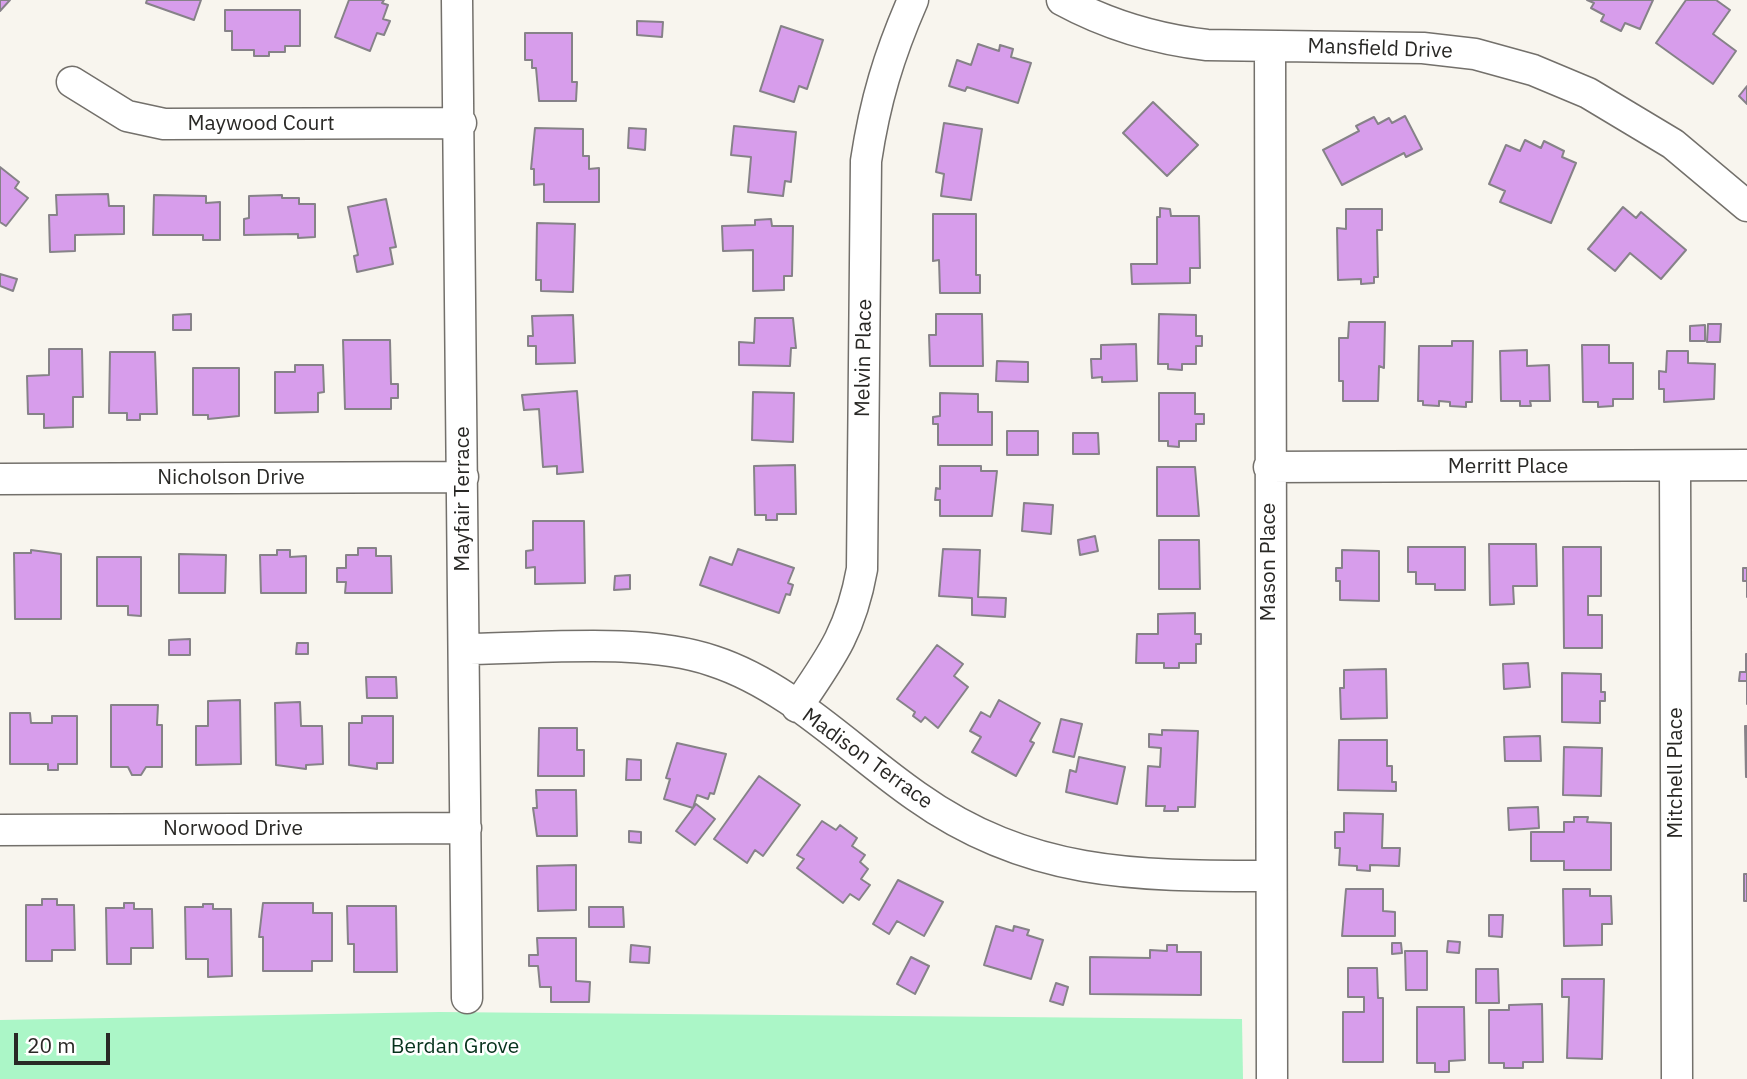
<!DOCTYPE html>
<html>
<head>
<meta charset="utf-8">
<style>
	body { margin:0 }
	#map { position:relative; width:1747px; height:1079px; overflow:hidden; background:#f8f5ee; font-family:"IBM Plex Sans",sans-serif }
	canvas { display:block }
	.scale { position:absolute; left:14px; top:1033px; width:96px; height:32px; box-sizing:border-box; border:4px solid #292825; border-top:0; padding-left:9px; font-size:21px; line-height:24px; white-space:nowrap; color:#292825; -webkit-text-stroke:5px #fff; paint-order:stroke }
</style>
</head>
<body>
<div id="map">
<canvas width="1747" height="1079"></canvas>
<div class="scale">20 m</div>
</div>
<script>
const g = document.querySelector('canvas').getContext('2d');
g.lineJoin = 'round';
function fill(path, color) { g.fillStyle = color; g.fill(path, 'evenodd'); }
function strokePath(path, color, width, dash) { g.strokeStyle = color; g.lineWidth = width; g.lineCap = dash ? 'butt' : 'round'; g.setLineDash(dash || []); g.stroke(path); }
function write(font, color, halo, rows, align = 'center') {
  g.font = font + ' "IBM Plex Sans",sans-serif'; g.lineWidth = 5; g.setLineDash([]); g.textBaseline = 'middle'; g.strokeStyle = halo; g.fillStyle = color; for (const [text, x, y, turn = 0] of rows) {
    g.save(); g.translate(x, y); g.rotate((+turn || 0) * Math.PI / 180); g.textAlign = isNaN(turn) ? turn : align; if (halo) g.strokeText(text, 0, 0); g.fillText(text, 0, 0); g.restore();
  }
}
const green = new Path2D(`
	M439 1012 1242 1019 1243 1079H0V1020Z`);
const building = new Path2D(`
	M0 0H10L0 11Z
	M147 0H201L194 20 146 3Z
	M349 0H384L382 3 388 5 383 19 390 21 384 35 377 33 370 51 335 37Z
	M1587 0H1653L1640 29 1625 23 1621 31 1601 21 1604 15 1591 8 1594 3Z
	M1686 0H1716L1730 10 1713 34 1736 51 1713 84 1656 43Z
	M225 10H300V46H285V52H269V56H254V50H232V31H225Z
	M637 21 663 22 662 37 637 35Z
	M781 26 823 40 807 89 799 86 794 102 760 91Z
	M525 33H572V82H577L576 101H539L536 68H532V60H525Z
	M978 44 999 51 1000 45 1013 49 1011 57 1031 63 1018 103 967 87 965 91 949 86 957 60 971 65Z
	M1747 86V104L1739 96Z
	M1153 102 1198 145 1167 176 1123 133Z
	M1405 116 1422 149 1406 157 1404 153 1342 185 1323 150 1359 131 1356 126 1374 117 1378 124 1389 118 1392 123Z
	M944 123 982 129 971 200 941 196 944 174 936 172Z
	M734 126 796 132 791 182 785 181 783 196 748 192 751 157 731 155Z
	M535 128 583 129V156H589V169L599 168V202H544V184L534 185V169H531Z
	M629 128 646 129 645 150 628 148Z
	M1525 140 1541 148 1544 141 1564 151 1562 157 1576 163 1551 223 1500 202 1505 191 1489 184 1506 145 1520 151Z
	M0 167 19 182 15 188 28 198 6 226 0 222Z
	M108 194 109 206H124V234L75 235V251L50 252 49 215H57L56 195Z
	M154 195 206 196V203L220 202V240H203V235H153Z
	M282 195V198H299V204H315V237L298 238V234L244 235V219L249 218V196Z
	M386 199 396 247 390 248 393 264 357 272 354 256 358 255 348 207Z
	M1623 207 1636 218 1641 212 1686 250 1661 279 1630 253 1615 271 1588 249Z
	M1160 208 1170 209 1171 216H1199L1200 268H1190V283L1132 284 1131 264H1157V217H1160Z
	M1346 209H1382V230H1377L1378 277H1374V283L1361 284V279L1338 280 1337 228 1346 229Z
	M933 214H976V275H980V293H940L939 260 933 261Z
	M771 219 772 226H793L792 276H784V290L753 291V250L723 251 722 226 755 225V220Z
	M537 223 575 224 573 292 541 291V280H536Z
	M0 274 17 279 13 291 0 286Z
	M191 314V330H173V315Z
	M936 314H982L983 366H930L929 335H936Z
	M1159 314 1196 315V336H1202V346H1196V364H1182V370L1168 369V364H1158Z
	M573 315 575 363 536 364V346H528V336H533L532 316Z
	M755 318H793L796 348H791L790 366 739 365V342L754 343Z
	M1349 322H1385L1384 368 1379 366 1378 401H1343V381H1339V338H1348Z
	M1708 324H1721L1720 342H1707Z
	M1705 325V341H1690V326Z
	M343 340H390L391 384H398V398H391V409H345Z
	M1452 341H1473L1472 402H1466V407L1450 406V402L1439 401V406L1423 405V401H1418L1419 346H1452Z
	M1136 344 1137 381 1102 382V377L1092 378 1091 359H1101V345Z
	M1582 345H1609V363H1633V399H1613V406L1598 407V402H1583Z
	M49 349H82L83 397H73V427L44 428V414H28L27 376 49 375Z
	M1527 350V366L1549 365 1550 401H1530L1531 406H1520V401H1501L1500 351Z
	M1667 351H1688V363L1715 364 1714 399 1664 402V389H1659V371L1666 372Z
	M110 352H155L157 414H140V420H127V413H109Z
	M997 361 1028 362V382L996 381Z
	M295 365H323L324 392 318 393V412L275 413V372H295Z
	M193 368H239V416L208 419V415H193Z
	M577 391 583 472 557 474V466L543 467 539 409 524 410 522 395Z
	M753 392 794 393 793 442 752 440Z
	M940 393 978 394V412H992V445H938V424H933V417L940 416Z
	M1159 393H1195V414H1204V424H1196V441H1179V447L1168 446V441H1159Z
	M1007 431H1038V455H1007Z
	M1073 433H1098L1099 454H1073Z
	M795 465 796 514H777V520H766V515H755L754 466Z
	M940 466H981V471H997L992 516H940V500H935L936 488 940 489Z
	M1157 467H1195L1199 516H1157Z
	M1024 503 1053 505 1051 534 1022 531Z
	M533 521H584L585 583 535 584V567L526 568V551L533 550Z
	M1095 536 1098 551 1080 555 1078 540Z
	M1159 540H1199L1200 589H1159Z
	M1489 544H1536L1537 586H1513L1514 604 1490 605Z
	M1408 547H1465V590H1435V584H1416V572H1408Z
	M1563 547H1601V596H1588V615H1602V648H1564Z
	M358 548H376V556H391L392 593H345L346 582H337V568H346V555H358Z
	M738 549 794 568 788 583 793 585 790 595 786 594 779 613 700 585 710 557 732 565Z
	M943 549 980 550 978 597 1006 598 1005 617 972 615V598L939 596Z
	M31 550 61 554V619H15L14 553H31Z
	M277 550H290V557L306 556V593H261L260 555H277Z
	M1342 550 1379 551V601L1340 600V581H1336V568H1342Z
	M179 554 226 555 225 593H179Z
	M97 557H141V616L128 615V606H97Z
	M1743 568H1747V597V581H1743Z
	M630 575V589L614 590 615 576Z
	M1195 613V634H1201V644H1196V663H1179V668H1164V663H1136L1137 634H1158V614Z
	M190 639V655H169V640Z
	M297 643H308V654H296Z
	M937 645 963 664 954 676 968 687 938 728 925 717 921 722 913 716 915 712 897 699Z
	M1746 654H1747V704V681H1739L1740 672H1746Z
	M1528 663 1530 687 1504 689 1503 664Z
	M1386 669 1387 718 1341 719 1340 688H1344V670Z
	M1562 673 1601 674V692H1605V701H1600V723L1562 722Z
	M366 677H396L397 698H367Z
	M240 700 241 764 196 765V726H208V701Z
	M999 700 1040 723 1030 741 1034 743 1016 776 972 752 981 737 970 731 981 712 990 717Z
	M300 702 301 726H322L323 764 306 765V769L276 765 275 703Z
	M111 705H158L157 725H162V767H146L141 775H132L128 767H111Z
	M10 713H30L31 723H52V716H77V764H58V770H48V764H10Z
	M362 716H393V763H377V769L349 765V723H362Z
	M1061 719 1082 724 1074 757 1053 752Z
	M1745 726H1747V777H1746Z
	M539 728H577V750H584V776H538Z
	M1162 730 1198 731 1195 807H1178V811H1164L1165 806H1146L1148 766 1160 767 1161 748 1149 747V734L1162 735Z
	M1540 736 1541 761H1505L1504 737Z
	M1339 740H1387V766H1392V782H1396V791L1338 790Z
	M677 743 726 754 714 794 710 793 708 799 697 795 693 808 664 799 670 779 666 778Z
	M1564 747 1602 748 1601 796 1563 795Z
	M1079 757 1125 767 1117 804 1066 792 1070 770 1076 772Z
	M627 759 641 760V780H626Z
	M759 776 800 805 763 856 755 850 747 863 714 839Z
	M536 790H576L577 836H537L533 808H537Z
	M696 804 715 819 695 845 676 831Z
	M1538 807 1539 828 1509 830 1508 808Z
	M1344 813 1383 814 1382 848H1400L1399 866 1370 865V871L1357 870V866L1339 865 1340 848H1335V832H1344Z
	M1574 817H1588L1587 822 1611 823V870H1564V861H1531V832H1564V822H1574Z
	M822 821 836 830 840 825 857 838 852 846 865 855 860 862 868 869 861 879 870 885 859 900 850 894 843 903 797 868 804 859 797 855Z
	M629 831 641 832V843L629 842Z
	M576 865V910L538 911 537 866Z
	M1744 874H1747V901H1744Z
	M898 880 943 902 924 936 897 921 889 934 873 924Z
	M1346 889H1383V911L1395 912V936H1342Z
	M1563 889H1590V896H1611L1612 924H1602V945L1564 946Z
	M42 899H57V905H74L75 950H52V961H26V905H42Z
	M124 903H134V909H152L153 948H131V964H107L106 908H124Z
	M263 903H313V913H332V961H312V971H263V937H259Z
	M203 904H213V909H231L232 976 208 977V959H186L185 907H203Z
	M347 906H396L397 972H354V944H348Z
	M589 907H623L624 927H589Z
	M1489 915H1503L1502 937 1489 936Z
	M996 926 1013 931 1014 926 1029 930 1027 935 1043 940 1031 979 984 965Z
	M537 938H576V981L590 982 589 1002H551V987H540L538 966H529V955H538Z
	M1448 941 1460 942 1459 953 1447 952Z
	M1392 943H1401L1402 953 1392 954Z
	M631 945 650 947 649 963 630 962Z
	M1167 945H1177V952H1201V995L1090 994V957L1150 958V950L1167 951Z
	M1405 951H1427V990H1406Z
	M911 957 929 966 915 994 897 984Z
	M1348 968H1377L1378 998H1383V1062H1343V1012H1364V997H1348Z
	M1476 969H1498L1499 1003H1476Z
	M1562 979H1604L1602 1059 1567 1058 1569 997H1562Z
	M1056 983 1068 987 1063 1005 1050 1001Z
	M1542 1004 1543 1062H1523V1068H1504V1063H1489V1010H1509V1005Z
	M1417 1007H1464L1465 1060 1449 1061V1072H1435V1063H1417Z`);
const minor = new Path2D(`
	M457 0 467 998
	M1062 0C1108 25 1155 39 1207 45L1423 48 1475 54 1533 70 1588 93 1673 144 1747 206
	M1270 46 1272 1079
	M72 82 127 116 164 124 461 123
	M1269 467 1747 465
	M1675 467 1677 1079
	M0 479 463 477
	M465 649C540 649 642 637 713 661 790 686 851 751 916 796 1030 877 1137 876 1271 876
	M797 707C832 656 851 630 862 569L866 161C875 101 889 55 913 0
	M0 830 466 828`);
const streetNames = [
	["Mansfield Drive",1380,49,2],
	["Maywood Court",261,124],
	["Melvin Place",864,358,-89],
	["Merritt Place",1508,467],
	["Nicholson Drive",231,478],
	["Mayfair Terrace",463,499,-90],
	["Mason Place",1269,562,-90],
	["Madison Terrace",867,759,36],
	["Mitchell Place",1676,773,-90],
	["Norwood Drive",233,829]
];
const parkNames = [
	["Berdan Grove",455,1047]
];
fill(green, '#abf6c7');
fill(building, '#d79deb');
strokePath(building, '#868288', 2);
strokePath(minor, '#73706b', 33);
strokePath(minor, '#fff', 30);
write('21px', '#292825', '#fff', streetNames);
write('21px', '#06321c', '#fff', parkNames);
</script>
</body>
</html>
